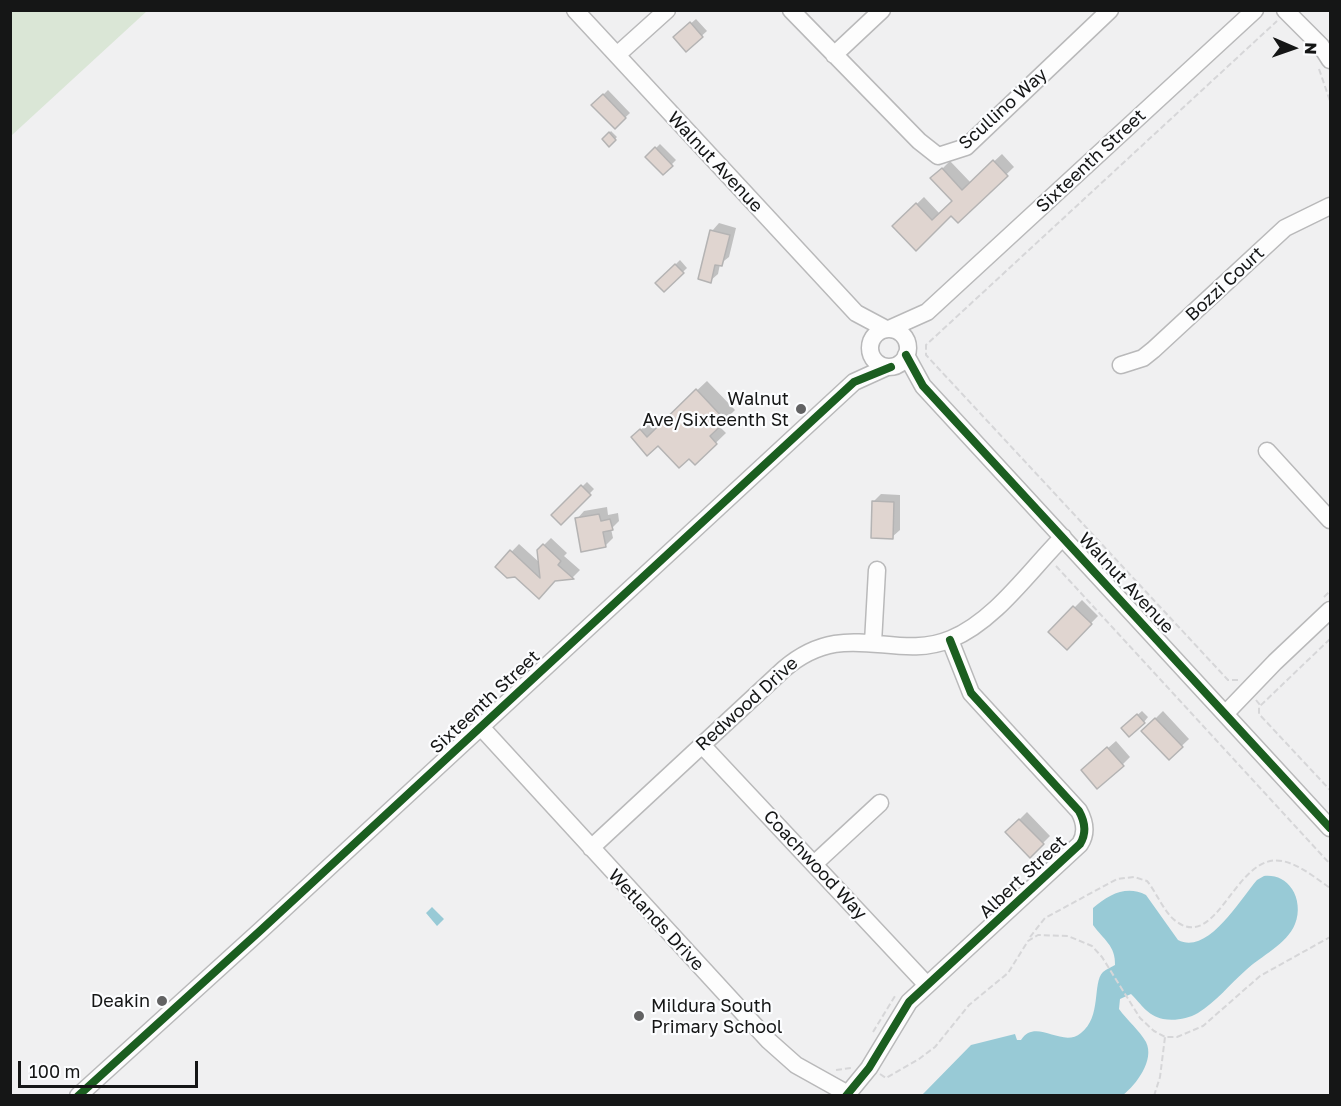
<!DOCTYPE html>
<html>
<head>
<meta charset="utf-8">
<style>
	body { margin:0 }
	#map { position:relative; width:1341px; height:1106px; overflow:hidden; background:#f0f0f1; font-family:"Golos Text",sans-serif }
	canvas { display:block }
	.frame { position:absolute; inset:0; border:12px solid #151616; pointer-events:none }
	.north { position:absolute; left:1263px; top:18px; width:60px; height:60px; -webkit-text-stroke:4px #fcfdff; paint-order:stroke; rotate:92deg; font-size:16px; font-weight:700; line-height:24px; text-align:center; color:#151616 }
	.north::after { content:''; display:block; margin:auto; width:21px; height:27px; background:#151616; clip-path:polygon(50% 0,100% 100%,50% 72%,0 100%) }
	.scale { position:absolute; left:18px; top:1061px; width:180px; height:27px; box-sizing:border-box; border:3px solid #151616; border-top:0; padding-left:8px; font-size:18px; line-height:21px; white-space:nowrap; color:#151616; -webkit-text-stroke:4px #fcfdff; paint-order:stroke }
</style>
</head>
<body>
<div id="map">
<canvas width="1341" height="1106"></canvas>
<div class="frame"></div>
<div class="north">N</div>
<div class="scale">100 m</div>
</div>
<script>
const g = document.querySelector('canvas').getContext('2d');
g.lineJoin = 'round';
function fill(path, color) { g.fillStyle = color; g.fill(path, 'evenodd'); }
function strokePath(path, color, width, dash) { g.strokeStyle = color; g.lineWidth = width; g.lineCap = dash ? 'butt' : 'round'; g.setLineDash(dash || []); g.stroke(path); }
function write(font, color, halo, rows, align = 'center') {
  g.font = font + ' "Golos Text",sans-serif'; g.lineWidth = 4.5; g.setLineDash([]); g.textBaseline = 'middle'; g.strokeStyle = halo; g.fillStyle = color; for (const [text, x, y, turn = 0] of rows) {
    g.save(); g.translate(x, y); g.rotate((+turn || 0) * Math.PI / 180); g.textAlign = isNaN(turn) ? turn : align; if (halo) g.strokeText(text, 0, 0); g.fillText(text, 0, 0); g.restore();
  }
}
const green = new Path2D(`
	M11 10H147V11L11 136Z`);
const water = new Path2D(`
	M1264 876C1276 875 1285 879 1292 889 1298 898 1300 912 1295 924 1287 944 1261 956 1246 970 1230 984 1216 1002 1198 1013 1188 1019 1174 1021 1163 1019 1147 1015 1142 1005 1131 994L1120 999 1119 1009C1127 1020 1140 1031 1146 1042 1155 1060 1136 1085 1123 1095H922L971 1045 1015 1034 1017 1040H1021C1036 1017 1062 1049 1081 1033 1102 1017 1092 983 1103 972 1106 969 1112 967 1115 965 1116 946 1103 939 1093 925V908C1109 894 1127 885 1146 895L1178 940C1208 956 1241 898 1257 880Z
	M432 907 444 919 437 926 426 913Z`);
const shadow = new Path2D(`
	M696 19 707 31 686 50 680 33Z
	M608 90 630 113 615 127 593 105Z
	M611 131 617 137 609 145 604 139Z
	M660 144 676 160 663 173 647 157Z
	M1002 154 1014 167 958 221 951 214 916 249 894 226 924 197 940 214 954 201 933 178 950 161 971 183Z
	M719 223 736 228 729 257 720 264 718 274 710 281 712 231Z
	M680 260 687 268 664 290 657 283Z
	M707 381 735 410 719 426 726 433 695 463 689 457 658 444 633 437 650 421 657 428Z
	M587 482 594 489 561 523 553 515Z
	M881 494 900 495V530L892 537 873 502Z
	M607 507 608 515 618 513 619 521 611 529 613 538 605 546 577 519 584 511Z
	M551 538 567 553 564 556 580 570 573 577 555 580 539 597 516 575 497 567 519 544 540 563 538 551Z
	M1082 600 1098 616 1067 648 1050 632Z
	M1142 711 1148 717 1144 722 1128 723Z
	M1163 711 1189 739 1169 758 1143 731Z
	M1116 741 1130 757 1123 764 1091 763Z
	M1027 812 1050 836 1030 856 1007 832Z`);
const building = new Path2D(`
	M690 22 703 37 686 52 673 37Z
	M603 94 626 118 615 129 591 105Z
	M609 132 616 140 609 147 602 139Z
	M655 147 673 166 663 175 645 157Z
	M993 160 1008 176 958 223 951 216 916 251 892 226 916 203 932 220 952 201 930 178 942 168 962 190Z
	M710 230 730 235 722 266 715 265 711 283 698 279Z
	M675 264 684 273 664 292 655 283Z
	M696 389 726 421 710 436 717 444 695 465 689 459 679 468 658 446 647 456 631 437 640 429 647 437Z
	M581 485 591 495 561 525 551 515Z
	M872 501 894 502 893 539 871 538Z
	M599 514 601 521 610 519 613 530 603 532 606 547 581 552 575 518Z
	M543 544 561 561 558 565 574 579 555 581 539 599 515 577 507 578 495 567 510 550 540 578 537 550Z
	M1073 606 1092 624 1067 650 1048 632Z
	M1137 714 1145 723 1129 737 1121 728Z
	M1155 718 1183 747 1169 760 1141 731Z
	M1107 747 1124 766 1097 789 1081 770Z
	M1019 819 1044 844 1030 858 1005 832Z`);
const path = new Path2D(`
	M1319 69 1330 101
	M1056 566 1330 864
	M1324 597 1330 591
	M1330 639 1259 707V714L1330 790
	M1238 680H1228L926 355V345L1277 21
	M1256 700 1260 705
	M1030 937 1045 918 1117 879 1134 877 1147 881C1157 893 1164 913 1177 922 1218 951 1236 852 1282 861 1299 864 1317 879 1330 888
	M873 1032 895 996
	M836 1070 851 1068
	M880 1074 886 1078 919 1059 935 1047 969 1005 1008 973 1028 941 1038 935 1068 936 1092 946 1102 957 1140 1018 1154 1031 1165 1037H1177L1203 1026 1260 976 1330 937
	M1154 1096 1160 1077 1165 1037`);
const minor = new Path2D(`
	M575 10 856 313 886 329
	M791 10 919 141 938 156 966 147 1110 10
	M1285 10 1321 46 1330 60
	M617 55 667 10
	M834 55 882 10
	M870 348a19 19 0 1 1 38 0a19 19 0 1 1-38 0Z
	M889 329 927 312 1255 10
	M906 355 923 386 1330 828
	M1121 365 1143 358 1153 350 1285 228 1330 206
	M1267 451 1330 520
	M873 643 877 570
	M1226 713 1275 662 1330 610
	M480 726 769 1041 796 1065 848 1094
	M702 745 927 985
	M591 848 784 669C846 616 893 663 951 639 995 621 1030 570 1063 537
	M814 864 880 803
	M78 1096 261 930 854 382 887 367
	M846 1096 869 1068 909 1002 1080 844C1087 833 1085 822 1079 811L971 693 950 640`);
const cycleway = new Path2D(`
	M906 355 923 386 1330 828
	M78 1096 261 930 854 382 891 367
	M846 1096 869 1068 909 1002 1080 844C1087 833 1085 822 1079 811L971 693 950 640`);
const markers = [
	[801,409,6,"#626263"],
	[162,1001,6,"#626263"],
	[639,1016,6,"#626263"]
];
const streetNames = [
	["Scullino Way",1003,109,-42],
	["Sixteenth Street",1091,161,-43],
	["Walnut Avenue",715,162,47],
	["Bozzi Court",1225,284,-43],
	["Walnut Avenue",1126,583,47],
	["Sixteenth Street",485,702,-43],
	["Redwood Drive",747,704,-42],
	["Coachwood Way",815,865,47],
	["Albert Street",1023,877,-43],
	["Wetlands Drive",656,920,47]
];
const poiNames = [
	["Walnut",789,399],
	["Ave/Sixteenth St",789,420],
	["Deakin",150,1001],
	["Mildura South",651,1006,"left"],
	["Primary School",651,1027,"left"]
];
fill(green, '#dae6d6');
fill(water, '#98cad6');
fill(shadow, '#0003');
fill(building, '#e0d5d0');
strokePath(building, '#b4b3b3', 1.5);
strokePath(minor, '#b9b9ba', 19);
strokePath(path, '#d6d6d8', 2, [6, 3]);
strokePath(minor, '#fdfdfd', 16);
strokePath(cycleway, '#1b5e20', 8);
for (const [x, y, r, color] of markers) { const dot = new Path2D(); dot.arc(x, y, r, 0, 2 * Math.PI); g.fillStyle = color; g.fill(dot); strokePath(dot, '#fcfdff', 2); }
write('18px', '#151616', '#fcfdff', streetNames);
write('18px', '#151616', '#fcfdff', poiNames, 'right');
</script>
</body>
</html>
